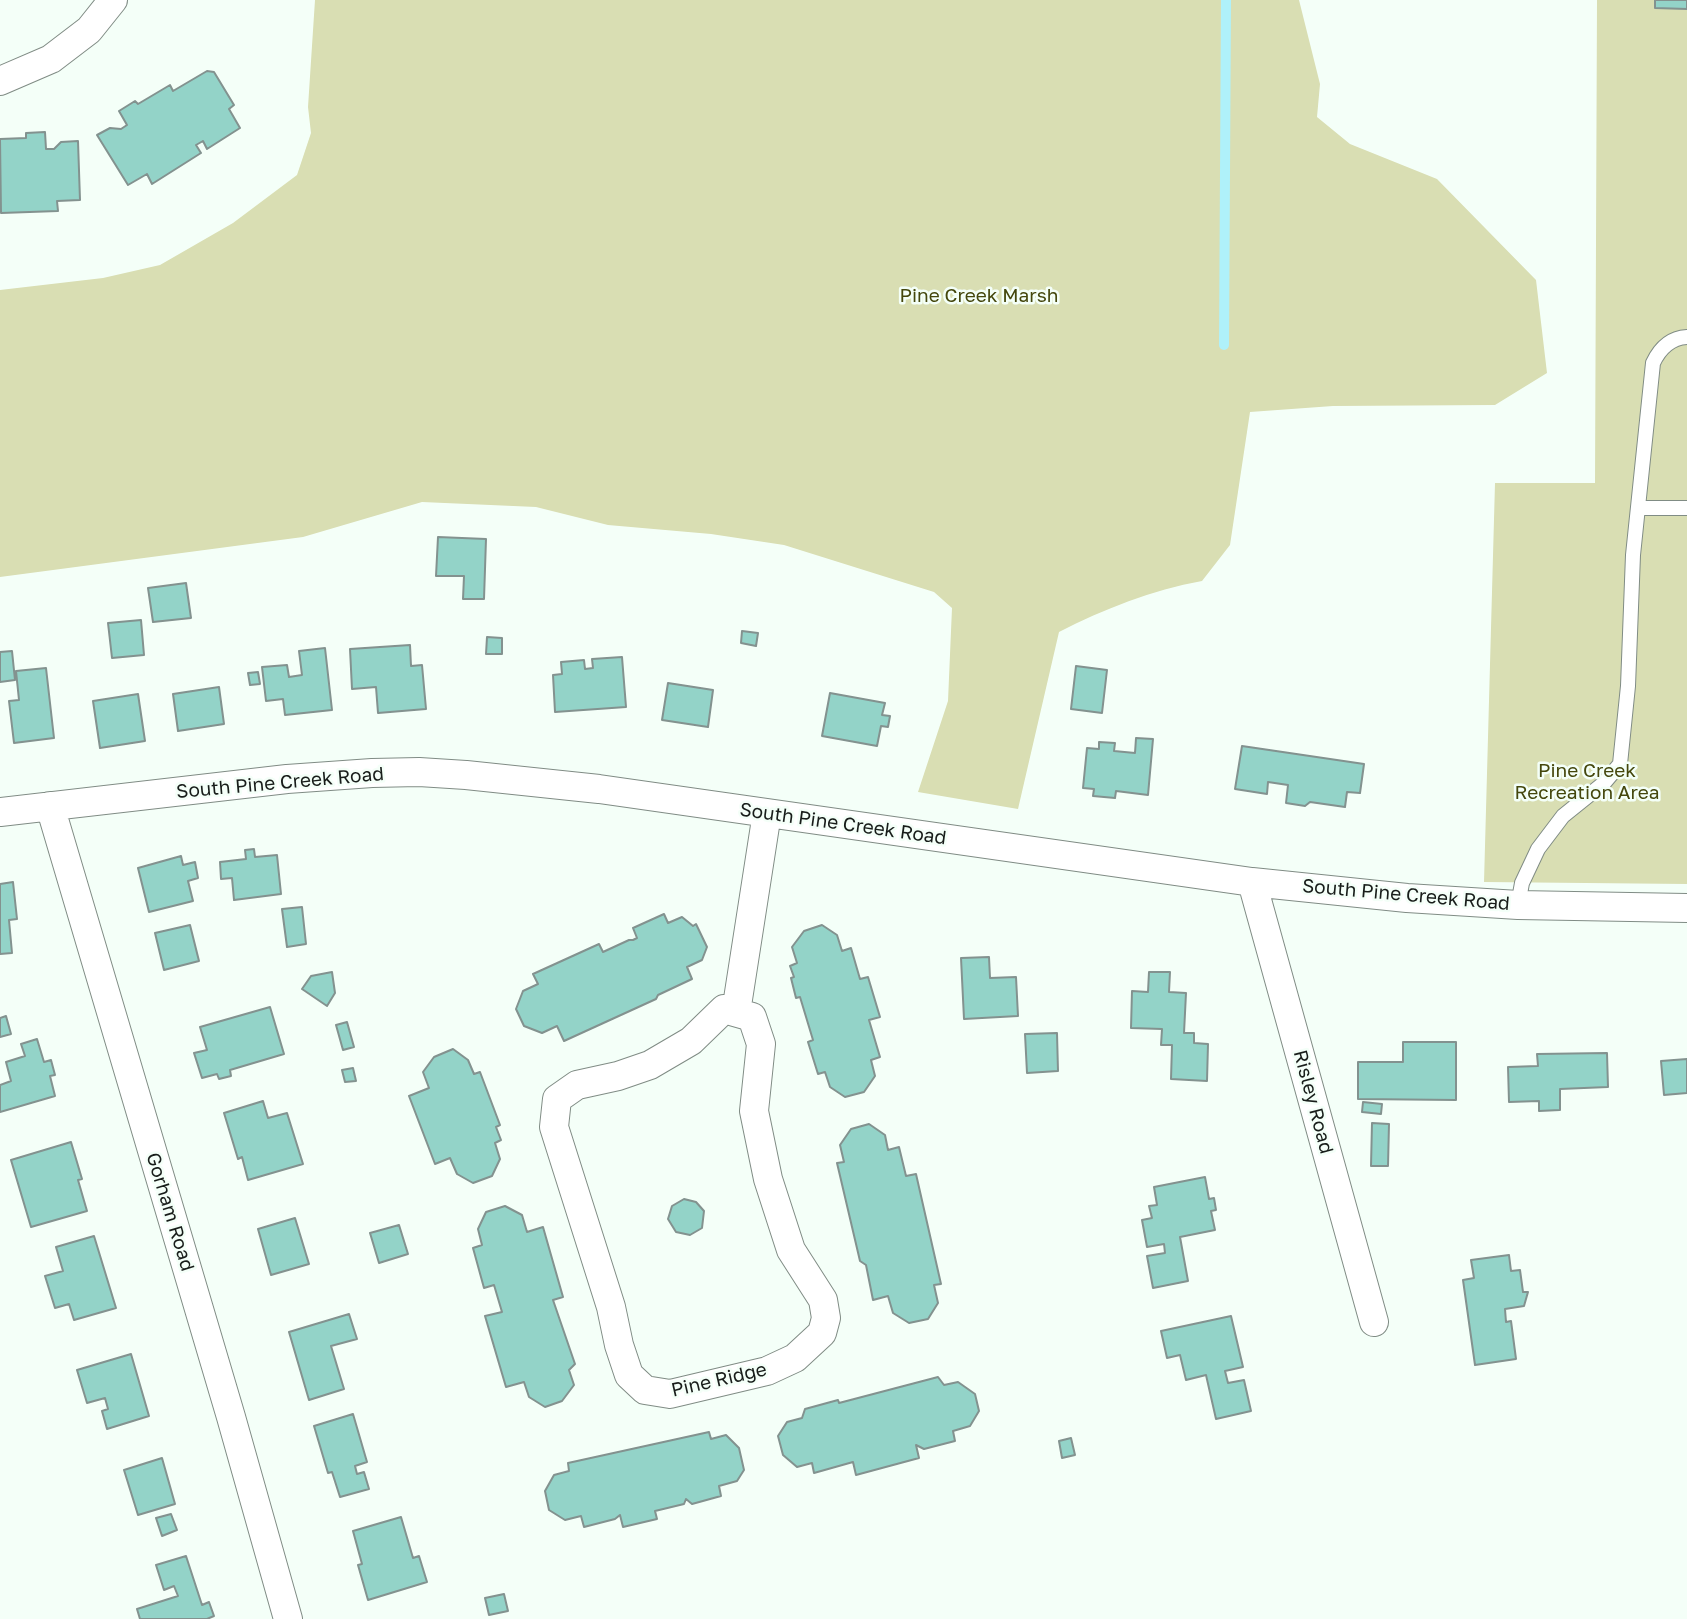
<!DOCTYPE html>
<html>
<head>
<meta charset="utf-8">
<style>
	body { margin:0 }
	canvas { display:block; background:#f4fff8 }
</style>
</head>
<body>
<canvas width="1687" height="1619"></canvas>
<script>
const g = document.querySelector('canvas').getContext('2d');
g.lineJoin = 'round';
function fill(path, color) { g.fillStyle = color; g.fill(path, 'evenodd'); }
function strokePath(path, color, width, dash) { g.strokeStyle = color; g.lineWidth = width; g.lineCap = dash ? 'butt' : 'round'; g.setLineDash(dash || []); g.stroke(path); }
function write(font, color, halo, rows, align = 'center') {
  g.font = font + ' "Golos Text",sans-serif'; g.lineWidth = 5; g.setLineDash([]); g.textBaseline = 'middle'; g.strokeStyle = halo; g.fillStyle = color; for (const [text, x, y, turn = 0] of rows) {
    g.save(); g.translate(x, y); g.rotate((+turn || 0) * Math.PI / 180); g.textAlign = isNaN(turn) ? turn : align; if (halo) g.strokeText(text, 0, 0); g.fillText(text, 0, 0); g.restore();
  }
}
const green = new Path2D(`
	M315 0H1299L1320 84 1317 117 1350 144 1437 179 1536 280 1547 373 1495 405 1333 406 1250 412 1230 545 1202 581C1152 590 1104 609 1059 632L1018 809 918 792 948 701 952 608 934 592 784 545 711 534 608 525 536 507 422 502 303 537 0 577V290L103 278 160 265 233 223 297 175 311 133 308 107Z
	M1597 0H1687V884L1484 882 1495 483H1595Z`);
const stream = new Path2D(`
	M1224 345 1226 0`);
const building = new Path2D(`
	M1655 0H1687V9L1655 8Z
	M207 71 214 72 234 105 229 109 240 128 207 149 203 141 196 145 201 153 152 184 147 174 128 185 97 135 110 128 121 129 127 125 119 111 135 101 138 104 170 85 173 91Z
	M45 132 46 149H54L61 142 78 141 80 200 57 201 58 211 1 213 0 139 26 138V133Z
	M438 537 486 539 484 599H463L464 576H436Z
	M186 583 191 618 153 622 148 588Z
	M141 620 144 655 112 658 108 623Z
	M742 631 758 633 756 646 741 643Z
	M487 637 502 638V654H486Z
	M410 645 411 666 422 665 426 709 378 713 376 687 352 689 350 649Z
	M325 648 332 710 285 715 283 699 266 701 262 667 287 665 289 677 302 675 299 651Z
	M12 651 15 680 0 682V652Z
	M622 657 626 707 555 712 553 675 562 674 561 662 584 660 585 669 593 668 592 659Z
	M1076 666 1107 670 1102 713 1071 709Z
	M46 668 54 738 14 743 9 701 19 700 16 671Z
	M258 672 260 684 250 685 248 673Z
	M668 683 713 690 708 727 662 720Z
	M219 687 224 724 178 731 173 694Z
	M830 693 885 703 882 715 890 716 888 727 881 726 877 746 822 736Z
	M138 694 145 741 100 748 93 701Z
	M1136 738 1153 739 1148 795 1116 791 1115 798 1093 796 1094 789 1083 788 1087 748 1099 749V742L1115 743 1114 751 1135 753Z
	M1242 746 1364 764 1360 793 1347 792 1345 807 1310 802 1305 806 1286 803 1288 785 1268 782 1267 794 1235 789Z
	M254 849 255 857 277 855 281 894 234 900 232 878 221 879 220 862 246 859 245 850Z
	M181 856 183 865 195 862 198 878 188 881 193 901 149 912 138 868Z
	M13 882 17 919 9 920 12 953 0 954V884Z
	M302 907 306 944 287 947 282 909Z
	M664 914 668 923 682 917 693 926 696 924 707 947 702 960 687 967 692 979 658 995 656 999 564 1041 557 1026 542 1033 524 1026 516 1009 523 991 538 984 533 974 599 944 603 952 629 940H633L637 938 633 928Z
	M190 925 199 961 164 970 155 933Z
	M822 925 837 935 842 951 851 948 860 979 868 977 880 1017 869 1020 880 1057 871 1060 875 1076 864 1092 845 1097 830 1087 825 1072 818 1074 808 1042 813 1040 800 997 796 998 791 978 794 977 790 966 797 963 792 947 804 931Z
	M989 957 990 978 1016 977 1018 1016 964 1019 961 958Z
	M332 972 335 993 327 1006 302 989 311 976Z
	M1149 972H1170L1169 992 1186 993 1184 1033H1194V1043L1208 1044 1207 1081 1171 1079 1172 1045H1161L1162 1029 1131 1028 1132 991 1148 992Z
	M270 1007 284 1054 230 1070 231 1076 219 1079 217 1074 202 1078 194 1053 207 1050 200 1027Z
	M6 1016 11 1034 0 1037V1018Z
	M347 1022 354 1047 343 1050 336 1025Z
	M1057 1033 1058 1071 1027 1073 1025 1034Z
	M37 1039 44 1062 51 1060 55 1075 50 1076 55 1096 0 1112V1085L11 1081 6 1062 25 1056 21 1044Z
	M1403 1042H1456V1100L1358 1099V1062H1403Z
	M453 1049 468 1060 474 1074 480 1072 500 1125 496 1127 501 1140 495 1143 500 1159 492 1176 473 1183 457 1174 450 1158 435 1164 409 1096 429 1088 423 1072 434 1057Z
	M1607 1053 1608 1087 1560 1089V1110L1539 1111V1101L1509 1102 1508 1067 1538 1066 1537 1054Z
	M1687 1059V1093L1664 1095 1661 1061Z
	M353 1068 356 1081 345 1082 342 1070Z
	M263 1101 268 1118 287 1113 303 1164 248 1180 242 1157 238 1159 224 1113Z
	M1363 1102 1382 1104 1381 1114 1362 1112Z
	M1372 1123 1389 1124 1388 1166H1371Z
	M869 1124 885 1135 888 1150 899 1147 906 1176 916 1174 941 1284 934 1285 938 1303 928 1319 909 1323 893 1313 888 1296 873 1300 866 1265 860 1261 837 1163 844 1162 840 1145 851 1129Z
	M71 1142 82 1179 78 1180 87 1211 31 1227 11 1160Z
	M1205 1177 1209 1199 1214 1198 1216 1210 1211 1211 1215 1230 1180 1237 1188 1281 1153 1288 1147 1256 1165 1253 1164 1244 1147 1247 1142 1220 1152 1218 1149 1206 1157 1205 1154 1187Z
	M684 1199 696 1202 704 1211 702 1228 690 1235 676 1232 668 1219 672 1206Z
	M505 1206 522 1215 527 1232 543 1227 563 1297 553 1300 575 1364 569 1370 574 1385 562 1401 545 1407 529 1397 524 1382 506 1387 485 1316 502 1312 494 1285 484 1288 473 1248 482 1245 478 1229 486 1212Z
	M295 1218 309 1264 271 1275 258 1229Z
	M399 1225 408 1254 379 1263 370 1233Z
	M94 1236 116 1308 74 1320 69 1304 55 1308 45 1276 63 1271 56 1247Z
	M1509 1255 1511 1271 1520 1270 1523 1292H1528L1524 1306 1505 1309 1506 1322 1511 1321 1516 1359 1475 1365 1463 1280 1474 1278 1471 1260Z
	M349 1314 357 1339 331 1346 344 1389 309 1400 289 1332Z
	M1231 1316 1243 1367 1225 1371 1228 1383 1244 1380 1251 1411 1216 1419 1206 1375 1186 1380 1180 1355 1167 1358 1161 1331Z
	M131 1354 149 1416 107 1429 102 1411 108 1409 105 1398 87 1403 77 1370Z
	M938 1377 944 1385 958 1382 975 1394 979 1411 970 1426 953 1431 955 1441 924 1449 916 1445 919 1458 856 1475 853 1462 814 1473 812 1463 797 1467 783 1455 778 1436 787 1422 802 1418 805 1409 838 1400 839 1403Z
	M353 1414 367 1462 355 1466 357 1474 364 1472 369 1489 340 1497 332 1472 328 1473 314 1426Z
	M709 1432 711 1439 726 1435 739 1448 744 1470 737 1481 719 1486 721 1496 692 1504 686 1499 684 1504 655 1511 657 1519 623 1527 620 1515 615 1519 584 1527 581 1516 565 1520 549 1510 545 1491 554 1475 569 1471 568 1463Z
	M1071 1438 1075 1455 1062 1458 1059 1441Z
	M162 1458 175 1504 138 1515 124 1470Z
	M171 1514 177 1530 162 1536 156 1518Z
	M401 1517 413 1558 419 1556 427 1582 368 1600 358 1565 362 1564 353 1531Z
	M186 1556 202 1605 209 1602 214 1616 207 1619H140L137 1609 178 1596 174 1586 164 1590 156 1565Z
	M504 1594 508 1611 489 1615 485 1598Z`);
const service = new Path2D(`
	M1639 508H1687
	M1518 905 1522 883 1538 849 1563 816 1604 783 1620 764 1628 686 1633 555 1653 363C1660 348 1670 338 1687 337`);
const minor = new Path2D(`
	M0 81 51 59 89 30 113 0
	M50 806 231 1417 288 1619
	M0 812 287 779 372 773 419 772 466 775 599 789 1252 882 1407 898 1518 905 1687 908
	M1252 882 1374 1322
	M724 1009 752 1017 761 1044 754 1111 768 1179 791 1250 823 1300 826 1318 822 1333 795 1358 767 1371 670 1394 645 1390 629 1375 619 1345 611 1307 554 1127 557 1099 577 1085 618 1076 650 1065 691 1041Z
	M736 1012 767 813`);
const parkNames = [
	["Pine Creek Marsh",979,296],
	["Pine Creek",1587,771],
	["Recreation Area",1587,793]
];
const streetNames = [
	["South Pine Creek Road",280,783,-5],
	["South Pine Creek Road",843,824,8],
	["South Pine Creek Road",1406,895,5],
	["Risley Road",1313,1102,75],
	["Gorham Road",170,1212,73],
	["Pine Ridge",719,1380,-13]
];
fill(green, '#d9deb3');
strokePath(stream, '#aff1fa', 10);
fill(building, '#93d3c8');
strokePath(building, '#83928f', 2);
strokePath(service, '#808c85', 16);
strokePath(minor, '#808c85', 30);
strokePath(service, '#fff', 14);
strokePath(minor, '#fff', 28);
write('19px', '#44470c', '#f4fff8', parkNames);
write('19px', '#181d1a', '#f4fff8', streetNames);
</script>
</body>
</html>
